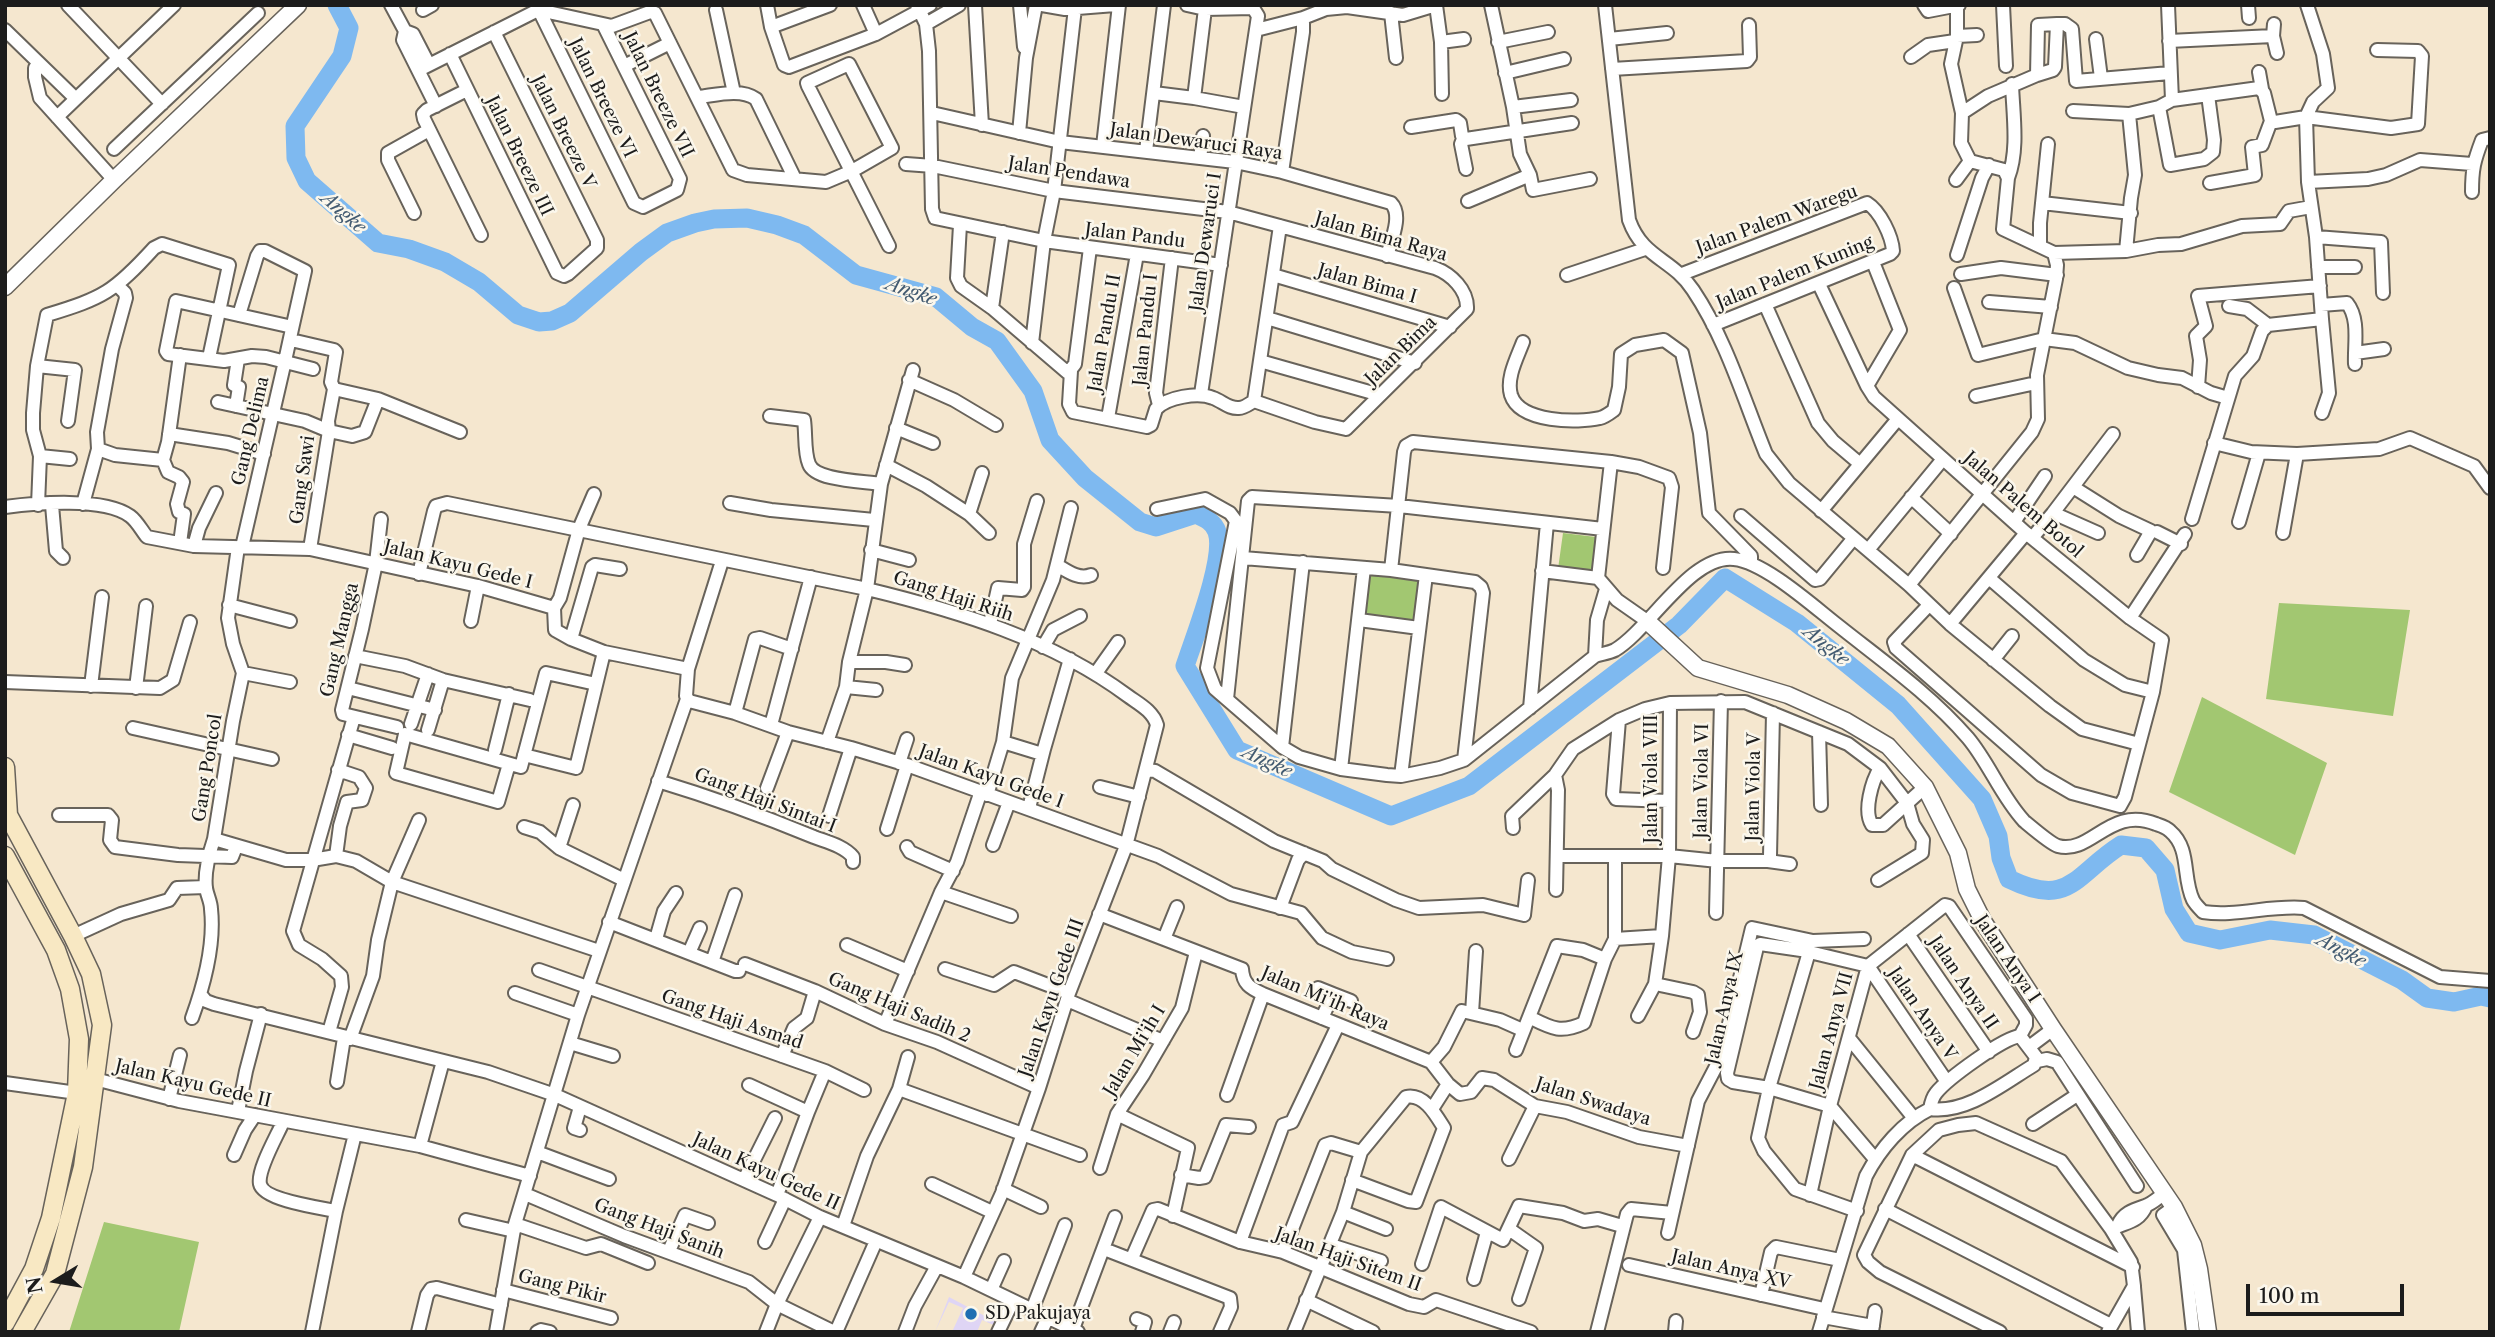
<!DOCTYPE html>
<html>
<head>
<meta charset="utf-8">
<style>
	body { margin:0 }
	#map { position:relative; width:2495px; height:1337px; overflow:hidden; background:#f5e7cf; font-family:"Libre Caslon Text",serif }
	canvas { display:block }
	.frame { position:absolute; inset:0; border:7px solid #1c1c1c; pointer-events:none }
	.north { position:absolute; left:21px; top:1246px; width:70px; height:70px; -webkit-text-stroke:5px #fbf7ec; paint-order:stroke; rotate:259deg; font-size:19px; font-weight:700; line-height:28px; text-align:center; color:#1c1c1c }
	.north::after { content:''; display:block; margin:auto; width:24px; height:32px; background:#1c1c1c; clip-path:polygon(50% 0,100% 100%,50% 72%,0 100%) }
	.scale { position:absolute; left:2246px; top:1284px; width:158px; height:32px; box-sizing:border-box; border:4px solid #1c1c1c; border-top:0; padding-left:9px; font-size:21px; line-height:24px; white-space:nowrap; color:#1c1c1c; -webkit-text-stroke:5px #fbf7ec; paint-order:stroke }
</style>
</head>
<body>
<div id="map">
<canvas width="2495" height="1337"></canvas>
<div class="frame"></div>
<div class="north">N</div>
<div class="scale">100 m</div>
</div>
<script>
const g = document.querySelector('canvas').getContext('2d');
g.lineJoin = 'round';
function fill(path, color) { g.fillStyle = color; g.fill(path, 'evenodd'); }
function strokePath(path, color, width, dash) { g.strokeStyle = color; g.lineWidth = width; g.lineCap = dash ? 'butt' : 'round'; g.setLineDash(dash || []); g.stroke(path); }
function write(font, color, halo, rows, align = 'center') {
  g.font = font + ' "Libre Caslon Text",serif'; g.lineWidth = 5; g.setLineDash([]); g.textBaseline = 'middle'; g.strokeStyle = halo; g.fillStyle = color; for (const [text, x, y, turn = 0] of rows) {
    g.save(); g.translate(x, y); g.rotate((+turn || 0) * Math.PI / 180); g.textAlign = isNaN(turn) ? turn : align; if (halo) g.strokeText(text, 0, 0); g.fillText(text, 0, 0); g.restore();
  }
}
const built = new Path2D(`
	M949 1297 1000 1324 996 1326 982 1320 977 1332H952L963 1308 949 1302 935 1332Z`);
const green = new Path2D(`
	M1563 533 1596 537 1592 573 1558 569Z
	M1367 573 1423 578 1416 624 1362 618Z
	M2279 603 2410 610 2393 716 2266 699Z
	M2202 697 2327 763 2295 855 2169 792Z
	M104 1222 199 1242 179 1332H69Z`);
const river = new Path2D(`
	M337 5 349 28 342 56 295 126 296 158 307 181 378 243 409 249 445 262 479 282 518 315 539 322 552 321 570 313 641 252 667 233 695 223 714 219 747 218 777 225 804 235 856 275 936 297 972 327 997 341 1033 391 1050 440 1085 478 1140 522 1156 527 1196 514C1205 518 1214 522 1217 532 1226 558 1194 638 1185 666L1237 750 1391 816 1469 786 1679 625 1725 578 1797 623 1898 705 1982 799 1998 836 2001 858 2009 879C2070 909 2075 874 2121 845L2146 848 2165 870 2174 909 2189 933 2220 940 2270 930 2314 935 2402 980 2427 998 2454 1002 2481 996 2490 998`);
const minor = new Path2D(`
	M68 5 162 104
	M391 5 405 31 413 34 429 65
	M767 5 771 27 784 65 789 67 876 34 930 5
	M863 5 876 34
	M917 5 926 24 929 51 932 209 935 218 1044 241 1221 265
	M975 5 982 125
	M1020 5 1024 47
	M1042 5 1065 9 1115 5
	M1187 5 1205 9 1253 8 1258 16 1201 394
	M1436 5 1441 42 1442 94
	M1491 5 1513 107 1520 154 1530 175 1533 190 1590 179
	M1605 5 1629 220C1643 259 1672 258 1693 290 1726 339 1744 400 1766 454L1789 483 1909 585 1950 624 2050 706 2082 729 2139 744
	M1924 5 1928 11 1959 5
	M2003 5 2006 66
	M2168 5 2172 100
	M2248 5 2249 18
	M537 6 634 203 643 207 677 190 680 179 604 26
	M1957 6V36L1951 64 1962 113 1961 143 1970 161 2004 170 2008 178 2003 229 2054 253
	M423 10 432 5
	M539 10 612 26 650 12 655 13 733 170 747 175 826 182 852 171 892 148 849 64 807 83 808 86 889 246
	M716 10 734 93
	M1391 13 1396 58
	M926 24 959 5
	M2057 24H2065L2072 29 2076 81 2170 73
	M771 27 830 5
	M5 30 75 98
	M1256 30 1303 18 1326 9 1347 7 1403 15 1436 5
	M405 31 403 40 436 106
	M1957 36 1977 35
	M2273 36 2277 53
	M1609 39 1667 33
	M2096 39 2101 78
	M2169 41 2273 36 2274 24
	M1441 42 1464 39
	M1498 42 1548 32
	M450 54 557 273 564 276 568 274 597 248V240L494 32
	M1911 57 1928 45 1955 41
	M39 63 35 68V77L40 98 114 180
	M624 66 670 43
	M1612 69 1747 61 1750 57 1749 25
	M419 70 544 7
	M2259 72 2262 89
	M1505 73 1564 59
	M467 90 427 110 423 114 424 119 481 235
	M1154 93 1194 98 1205 9
	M699 97C716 95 741 88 756 99L795 179
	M1194 98 1244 107
	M1513 107 1571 100
	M2159 107 2170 165 2204 159 2213 152 2214 140 2208 95
	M2073 111 2129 114
	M932 113 1060 142 1235 162 1282 172 1391 203C1403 215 1391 241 1387 256
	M1962 113 1988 96 2037 75 2038 25 2057 24 2055 67 2053 70 2037 75
	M57 117 174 5
	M1411 127 1456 120 1460 123 1462 136 1466 139 1572 123
	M1019 133 1026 58 1036 5
	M1463 139 1461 144 1466 169
	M1103 146 1119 5
	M114 149 258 13
	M1146 151 1164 5
	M1200 158 1203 136
	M906 164 933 166 1054 191 1228 212 1435 268C1451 274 1468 290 1467 309L1346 429 1315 422 1254 401
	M1282 172 1303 32V18
	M2008 178C2019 150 2013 114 2012 84
	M1956 180 1970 161
	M2308 182 2368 179 2386 175 2420 160 2472 164
	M2210 183 2255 175 2252 147 2262 145 2271 121
	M2472 192C2472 169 2474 161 2482 140L2490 138
	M1468 201 1530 175
	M2042 203 2131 213
	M414 213 388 160V153L429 130
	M960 225 957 278 961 286 992 308 1068 373 1075 364 1090 248
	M2316 237 2381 242 2383 293
	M2040 245V223L2048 144
	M2126 251 2158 245 2181 244 2242 226 2280 224 2289 211 2311 207
	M1957 255 1982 178 1989 165
	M2318 267H2355
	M1682 274 1867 203C1880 211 1892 236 1893 251L1890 254 1713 325
	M1961 274 2001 268 2057 275
	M1273 275 1450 327
	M1567 275 1645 249
	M1819 284 1867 386 1874 397 2026 533 2130 618 2162 640 2153 692 2125 797 2120 806 2072 793 2041 775 1896 648 1894 642 1929 605
	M1954 288 1978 355 2044 339 2075 343 2128 368 2158 375 2182 378 2211 393 2228 398
	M1989 302 2051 307
	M1765 304 1818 423 1833 441 1859 463
	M2321 305 2347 303C2360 319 2354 345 2355 364
	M2229 306 2247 309 2268 325
	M992 308 1003 232
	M239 315 257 256 260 251H265L305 271 292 329
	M1267 318 1415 363
	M2322 319 2329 393 2322 413
	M291 340 334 350 336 352 331 382 334 389 378 399 365 432 352 436 329 431 328 421 334 389
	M1523 342C1517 358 1506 378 1511 395 1520 423 1578 423 1600 418 1605 417 1610 413 1614 410L1619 387 1621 354 1635 345 1664 340 1682 353 1700 433 1709 513 1751 556V563
	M1032 343 1044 241 1054 191 1075 8
	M2355 353 2384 349
	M1260 361 1380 395
	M37 366 75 370 68 421
	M1071 371 1069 404 1073 412 1147 427 1151 425 1156 409C1167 397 1198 392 1213 398 1222 401 1229 409 1239 408 1244 408 1249 404 1254 401
	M909 380 954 400 996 425
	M1867 386 1900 330 1873 262
	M2198 387 2200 360 2196 336 2206 326 2198 296 2320 286
	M1976 396 2036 383
	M378 399 460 432
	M1254 401 1280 226
	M218 402 305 421 329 431 310 549
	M1159 405 1156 393 1172 258
	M236 406 239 387 234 385 238 359
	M770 416 804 420C806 434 804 452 809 464 815 481 864 481 881 484
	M1108 418 1137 254
	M896 428 933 443
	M169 434 228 443 264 454
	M2214 443 2251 452 2297 454 2379 449 2410 438 2474 466 2490 488
	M98 449 115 455 163 460
	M40 456 70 459
	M163 460 168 442 180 355
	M163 460 168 472 179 477 183 482 177 504 179 512 184 514 180 543
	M886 465 926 486 969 514 989 533
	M2073 487 2119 516 2151 531 2137 555
	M1911 497 1951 534
	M730 503 771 510 874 520
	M83 504 98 449 97 432 112 349 126 298 125 293 117 285
	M38 505 40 456 33 430V413L37 366 47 315C103 298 114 292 154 248L162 244 229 265 209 358
	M52 505 56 551 63 558
	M5 507C36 503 104 497 130 516 137 521 142 531 147 537L194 546 310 549 478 586 554 608
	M1157 509 1205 499 1230 513 1236 521 1207 668 1215 689 1282 747 1299 757 1341 769 1387 775 1401 776 1440 768 1464 760 1595 656 1597 620 1606 589
	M1821 511 1897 420
	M2053 513 2113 434
	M969 514 982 473
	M1741 516 1815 580 1820 579 1853 539
	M381 519 376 563 362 629 342 710 343 714 397 727
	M2192 519 2235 376 2253 356 2262 331 2268 325 2322 319 2316 237 2308 182 2306 117 2313 102 2328 88 2323 54 2307 5
	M2014 522 2045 476
	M2239 522 2259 453
	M2157 532 2181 544
	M2283 533 2297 454
	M2032 538 2053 513 2098 533
	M194 546 199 528 216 493
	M242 547 285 361 292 329 288 326 176 301 166 351 168 354 224 361 252 356 266 357 313 369
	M871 550 909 560
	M1868 550 1943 459
	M1243 558 1391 570 1475 582 1481 587 1483 593 1464 760
	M1057 565C1067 571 1079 580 1091 575
	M1391 570 1404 452 1406 446 1413 442 1611 462 1639 467 1669 478 1672 487 1663 568
	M1542 571 1598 578 1617 600 1647 621
	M419 574 434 511 436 506 447 503 867 589 881 484 913 370
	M1598 578 1611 462
	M1989 578 2084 660 2125 685 2153 692
	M1909 585 2032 432 2038 419 2037 375 2056 279 2057 265 2054 253 2126 251 2131 198 2135 175 2129 114 2159 107 2172 100 2259 88 2264 93 2271 121 2275 122 2306 117 2391 128 2418 124 2422 56 2418 51 2377 50
	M229 605 290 621
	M554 608 555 630 571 639 604 652 688 669 686 696 689 701 735 713 788 732 851 748 907 765 1158 856 1231 894 1301 913 1322 938 1352 952 1387 959
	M554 608 560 598 579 529 594 494
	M2130 618 2185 534
	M1359 620 1419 628
	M471 621 478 586
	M990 624 998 588 1022 590 1024 587V544L1037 501
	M1950 624 2026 533
	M571 639 592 567 595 565 620 569
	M1043 647 1053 630 1080 616
	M355 656 405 666 443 680 530 700
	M1595 656C1601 654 1609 653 1615 650 1650 629 1691 554 1734 559 1765 562 1814 607 1840 627 1884 662 1931 695 1968 738 1989 763 2001 796 2024 821 2030 826 2051 844 2058 846 2091 855 2110 805 2156 824 2162 826 2166 827 2170 831 2191 849 2182 877 2193 900 2195 904 2200 909 2203 912 2236 917 2270 905 2304 908L2440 977 2490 981
	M1993 660 2012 636
	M849 662H886L905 665
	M688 669 722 561
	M243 673 290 682
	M1096 673 1118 642
	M5 682 160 688 173 680 190 622
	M91 686 102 597
	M846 687 876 690
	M136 688 146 606
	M348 688 435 710
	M1227 699 1248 501 1252 497 1399 506 1603 529
	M1530 708 1547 523
	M735 713 755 639 760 638 792 649
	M1619 720 1613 794 1616 799 1668 801
	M411 724 428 674
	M771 725 811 577
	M133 728 272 759
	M428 730 443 680
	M1819 732 1821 805
	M348 735 392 748
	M827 742 846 687 849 662 867 589C958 611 1051 639 1128 696 1139 704 1153 711 1157 725L1126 846 1069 993 1039 1088 1002 1193 964 1277
	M1003 742 1042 754
	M1282 747 1303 562
	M495 750 509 694
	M524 755 576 768 604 652
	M899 763 907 739
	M509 764 498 802 396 773 405 734 521 767 546 673 596 684
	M1880 768C1872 781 1863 811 1872 825H1883L1925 787
	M1341 769 1364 568
	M1147 770 1155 771 1274 841 1323 861 1332 869 1396 900 1419 908 1483 905 1524 915 1528 880
	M1555 775 1558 790 1556 890
	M1401 776 1426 575
	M658 781C711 797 763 816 814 837 827 842 844 846 853 857V862
	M1100 787 1139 797
	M767 788 788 732
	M987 795 1003 742 1012 678 1053 580 1071 508
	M1029 808 1044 749 1070 659
	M59 815H108L112 820 110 840 115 847 178 855 232 857 236 847
	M829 816 851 748
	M524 827 540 832 559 848 624 880
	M1513 828 1512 816 1555 775 1573 749 1619 720 1645 709 1670 703 1745 702 1848 744 1880 768 1907 803 1913 824 1923 840 1922 853 1878 880
	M887 829 907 765
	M214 839 286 860H312L336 856 356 861 392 882 599 951
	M993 845 1009 802
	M907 847 910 852 953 871
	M559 848 573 805
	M336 856 340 826 347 802 362 800 366 788 359 777 338 770
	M1558 856H1669L1718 861H1768L1790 864
	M1615 856V939
	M1768 861 1770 856 1773 713
	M941 892 1011 916
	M1280 908 1298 860 1304 853
	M1716 913 1721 701
	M1099 914 1242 969C1243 984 1250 988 1263 994L1431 1062 1448 1084 1460 1094 1471 1092 1482 1078 1494 1080 1535 1106 1567 1112 1639 1137 1688 1146
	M609 922 735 971H739
	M1908 934 1989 1052
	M73 936 121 914 169 900 177 888 206 887
	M656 939 664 911 676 893
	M1164 939 1177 907
	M847 945 908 971
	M1809 952 1769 1088 1758 1138 1764 1151 1795 1189 1857 1211
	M689 953 700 928
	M712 962 735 895
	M745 964 815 991 885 1024 937 1042 1039 1088
	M1868 966 1801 950 1760 944 1757 947 1727 1073 1728 1079 1733 1082 1769 1088 1830 1106 1875 1159
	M1868 966 1945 905 1949 906 2026 1019V1025L2020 1036
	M1868 966 1947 1082
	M945 969 994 985 1014 972 1069 993
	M539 970 825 1071 864 1090
	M1655 984 1693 992 1698 995 1700 1012 1693 1032
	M1318 988 1333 994 1322 1018
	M515 993 578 1015
	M1333 994 1351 1001
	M201 995 206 1001 214 1004 488 1072 555 1095 777 1195 820 1217 964 1277 1078 1332
	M1067 1000 1163 1041
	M1472 1013 1476 951
	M1638 1016 1655 984 1662 936 1669 856 1670 703
	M1529 1017C1551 1028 1560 1034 1584 1023L1605 959 1615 939 1662 936
	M192 1018C204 985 215 945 211 909 211 902 207 895 206 888 204 872 209 854 214 839L233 721 243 673 233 644 228 618 238 547
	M885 1024 941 892 957 862 981 791
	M329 1032 342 987 341 976 322 959 299 945 293 931 354 717
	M2020 1036 2036 1057 2034 1065C2004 1083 1967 1114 1930 1109 1931 1103 1932 1098 1936 1093 1947 1079 2003 1038 2020 1036Z
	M1849 1038 1913 1117
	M350 1039 373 976 378 940 392 882 419 820
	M570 1043 613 1056
	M2029 1047 2053 1029
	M1516 1050 1557 946 1583 950 1605 959
	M782 1056 794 1028 807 1018 815 991
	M2037 1061 2047 1059 2057 1062 2137 1186
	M1431 1062 1444 1047 1462 1011 1500 1020 1518 1028
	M95 1079 179 1101 420 1146 530 1176
	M337 1082 344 1038
	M5 1083 77 1093
	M749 1085 808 1112 825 1071
	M899 1089 1080 1155
	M1227 1095 1263 994
	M169 1099 180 1055
	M1432 1109 1448 1084
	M238 1111 246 1071 261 1014
	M1117 1114 1188 1148 1173 1216
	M283 1122C277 1136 257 1170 260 1184 263 1200 321 1208 336 1211
	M2033 1124 2077 1095
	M580 1130 574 1128 580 1107
	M420 1146 443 1061
	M537 1152 609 1179
	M234 1155 245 1130 255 1115
	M1912 1155 2133 1267
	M1509 1159 1535 1106
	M1100 1168 1117 1114 1143 1075 1182 1008 1196 952
	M1181 1175 1199 1178 1205 1177 1226 1125 1249 1127
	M744 1180 775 1118
	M932 1184 992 1212
	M1003 1189 1041 1207
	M525 1194 624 1236 749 1282 777 1304 834 1332
	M777 1195 808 1112
	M1810 1195 1830 1106 1868 966
	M2174 1207 2163 1215 2184 1250 2193 1332
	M1885 1209 2111 1325
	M1343 1212 1386 1229
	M466 1220 514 1231
	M515 1224 586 1248 601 1244 648 1263
	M2118 1225C2123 1213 2133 1210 2145 1206 2152 1204 2159 1197 2165 1193
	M843 1226 867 1156 899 1089 908 1057
	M2114 1228C2127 1222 2139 1222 2146 1206
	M1509 1229 1536 1248 1519 1299
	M1668 1233 1698 1101 1721 1057 1752 928 1813 941 1864 939
	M765 1242 785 1199
	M1240 1242 1283 1125 1292 1122 1338 1025
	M1331 1245 1381 1261
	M1104 1249 1230 1298 1231 1307 1220 1332
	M669 1251 685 1215 708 1223
	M1283 1252 1325 1145 1331 1143 1361 1152
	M1132 1258 1153 1210 1158 1209 1240 1242 1283 1252 1409 1304 1424 1307 1436 1300 1531 1332
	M1422 1264 1441 1207 1503 1240 1519 1206 1563 1213 1584 1221 1598 1219 1622 1226
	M1629 1265 1824 1309
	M1474 1279 1487 1232
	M2134 1287 2138 1332
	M503 1290 611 1318
	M991 1290 1004 1261
	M1761 1295 1771 1252 1776 1247 1840 1260
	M1306 1300 1373 1332
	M1032 1310 1065 1225
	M1823 1317 1873 1326
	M1137 1319 1145 1322 1142 1332
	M1073 1329 1115 1217
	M312 1332 336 1211 355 1134
	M418 1332 427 1295 431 1289 437 1288 501 1305
	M496 1332 515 1224 578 1015 687 699
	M537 1332 541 1330 550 1332
	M766 1332 777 1304 820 1217
	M836 1332 876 1241
	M905 1332 915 1306 937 1266
	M998 1332 1013 1301
	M1041 1332 1048 1317
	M1170 1332 1174 1322
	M1294 1332 1343 1212 1361 1152 1406 1097C1424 1093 1436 1115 1444 1128L1416 1202 1408 1201 1352 1180
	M1597 1332 1627 1214 1631 1209 1672 1213
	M1675 1332 1676 1321
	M1819 1332 1866 1176C1880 1149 1903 1122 1930 1109
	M1872 1332 1875 1311
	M2000 1332 1880 1272 1868 1262 1864 1255 1912 1155 1939 1130 1958 1125 1976 1123 2061 1161 2111 1229 2131 1262 2134 1286 2108 1332`);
const tertiary = new Path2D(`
	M5 287 114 180 298 5
	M1647 621 1698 668 1788 695 1846 721 1888 746 1925 787 1958 853 1967 889 1983 921 2053 1029 2174 1207 2193 1245 2199 1269 2208 1332`);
const secondary = new Path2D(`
	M5 767 8 815 73 936 91 974 102 1025 83 1167 55 1274 22 1332
	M5 856 56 950 70 989 79 1039 77 1093 51 1218 34 1269 5 1323`);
const markers = [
	[971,1314,7,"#1f6fb2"]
];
const streetNames = [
	["Jalan Breeze VII",658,95,64],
	["Jalan Breeze VI",602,98,64],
	["Jalan Breeze V",563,132,64],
	["Jalan Dewaruci Raya",1196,142,8],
	["Jalan Breeze III",519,156,64],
	["Jalan Pendawa",1069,173,9],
	["Jalan Palem Waregu",1777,220,-20],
	["Jalan Pandu",1135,236,7],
	["Jalan Bima Raya",1381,237,16],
	["Jalan Dewaruci I",1206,242,-82],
	["Jalan Palem Kuning",1795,273,-22],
	["Jalan Bima I",1367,284,16],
	["Jalan Pandu I",1146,330,-84],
	["Jalan Pandu II",1105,333,-80],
	["Jalan Bima",1401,351,-44],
	["Gang Delima",251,431,-77],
	["Gang Sawi",303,480,-82],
	["Jalan Palem Botol",2023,505,41],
	["Jalan Kayu Gede I",458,565,14],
	["Gang Haji Riih",953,597,18],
	["Gang Mangga",340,640,-77],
	["Gang Poncol",208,768,-81],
	["Jalan Kayu Gede I",991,777,20],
	["Jalan Viola VIII",1652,779,-90],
	["Jalan Viola VI",1702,781,-89],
	["Jalan Viola V",1754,787,-89],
	["Gang Haji Sintai I",765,801,21],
	["Jalan Anya I",2007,959,56],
	["Jalan Anya II",1963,983,56],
	["Jalan Kayu Gede III",1052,998,-71],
	["Jalan Mi'ih Raya",1325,999,23],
	["Gang Haji Sadih 2",899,1008,23],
	["Jalan Anya IX",1725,1008,-77],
	["Jalan Anya V",1922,1014,56],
	["Gang Haji Asmad",732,1020,19],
	["Jalan Anya VII",1832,1031,-75],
	["Jalan Mi'ih I",1135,1051,-59],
	["Jalan Kayu Gede II",193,1084,13],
	["Jalan Swadaya",1593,1102,18],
	["Jalan Kayu Gede II",766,1172,25],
	["Gang Haji Sanih",659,1229,21],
	["Jalan Haji Sitem II",1348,1260,20],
	["Jalan Anya XV",1731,1270,13],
	["Gang Pikir",562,1287,14]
];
const poiNames = [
	["SD Pakujaya",985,1314]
];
const waterNames = [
	["Angke",343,213,41],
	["Angke",911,292,19],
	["Angke",1826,646,39],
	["Angke",1267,762,25],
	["Angke",2341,951,28]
];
fill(built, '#dfd5f5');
fill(green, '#a2c771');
strokePath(river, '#7eb9f0', 19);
strokePath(minor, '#68635b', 16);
strokePath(tertiary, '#68635b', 19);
strokePath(secondary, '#68635b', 21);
strokePath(minor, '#fff', 12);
strokePath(tertiary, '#fff', 16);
strokePath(secondary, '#f8e8c3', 18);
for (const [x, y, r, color] of markers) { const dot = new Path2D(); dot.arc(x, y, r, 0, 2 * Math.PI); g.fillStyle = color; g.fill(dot); strokePath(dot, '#fbf7ec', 2.5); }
write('18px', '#1c1c1c', '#fbf7ec', streetNames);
write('18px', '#1c1c1c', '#fbf7ec', poiNames, 'left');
write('italic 19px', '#435b71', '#fbf7ec', waterNames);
</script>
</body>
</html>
